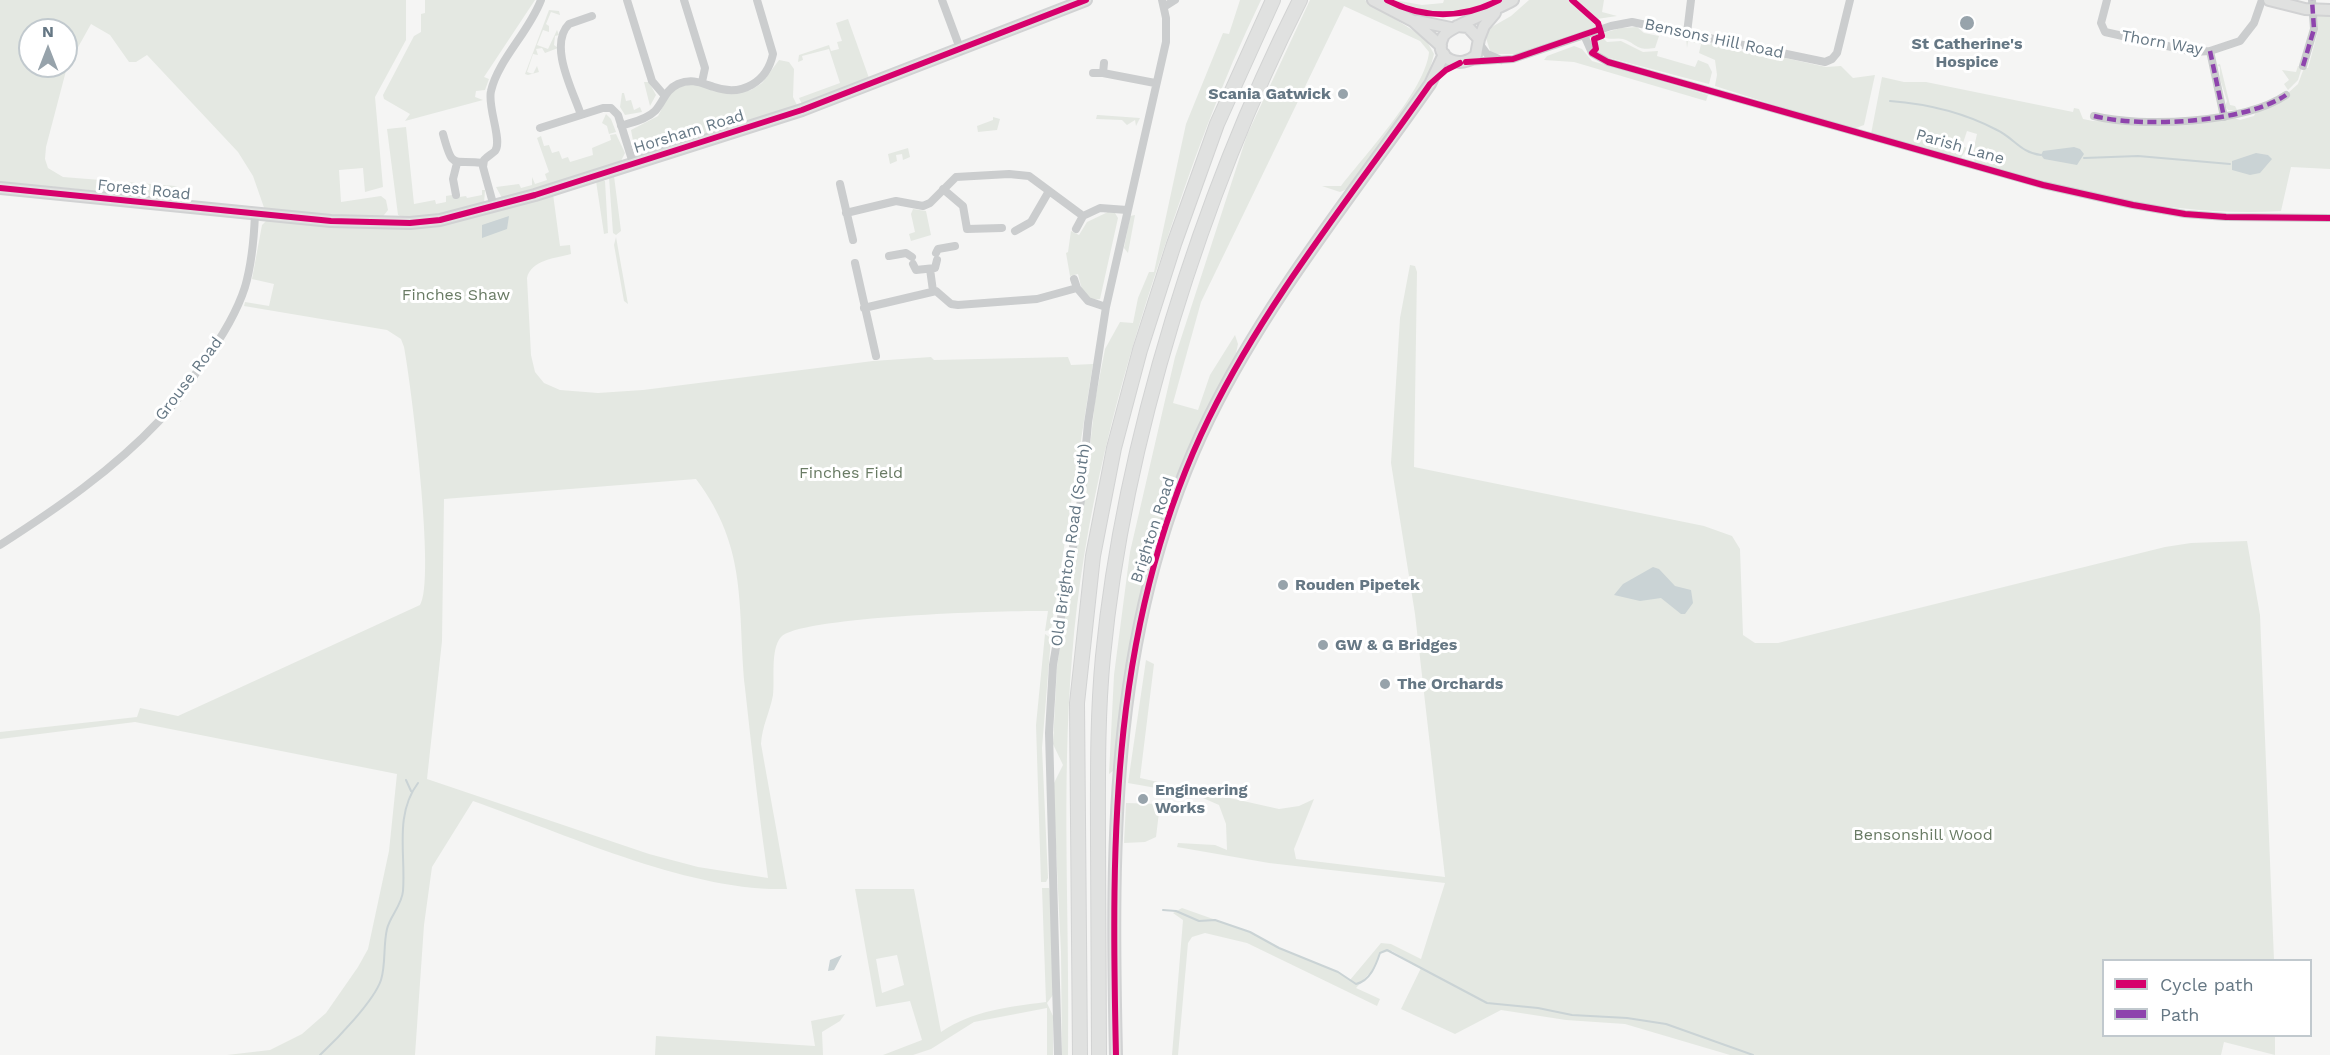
<!DOCTYPE html>
<html>
<head>
<meta charset="utf-8">
<style>
	body { margin:0 }
	#map { position:relative; width:2330px; height:1055px; overflow:hidden; background:#f5f5f4; font-family:"Work Sans",sans-serif }
	canvas { display:block }
	.legend { position:absolute; left:2102px; top:959px; width:210px; height:78px; box-sizing:border-box; background:#fff; border:2px solid #c1c9ce; margin:0; padding:8px 10px; list-style:none; font-size:18px; color:#657784 }
	.legend li { display:flex; align-items:center; gap:12px; height:30px }
	.legend b { width:30px; border:2px solid #c1c9ce }
	.north { position:absolute; left:18px; top:18px; width:60px; height:60px; box-sizing:border-box; background:#fff; border:2px solid #c1c9ce; border-radius:50%; rotate:0deg; font-size:16px; font-weight:700; line-height:24px; text-align:center; color:#657784 }
	.north::after { content:''; display:block; margin:auto; width:21px; height:27px; background:#97a3ab; clip-path:polygon(50% 0,100% 100%,50% 72%,0 100%) }
</style>
</head>
<body>
<div id="map">
<canvas width="2330" height="1055"></canvas>
<ul class="legend">
<li><b style="height:8px;background:#d6006c"></b>Cycle path</li>
<li><b style="height:8px;background:#8e44ad"></b>Path</li>
</ul>
<div class="north">N</div>
</div>
<script>
const g = document.querySelector('canvas').getContext('2d');
g.lineJoin = 'round';
function fill(path, color) { g.fillStyle = color; g.fill(path, 'evenodd'); }
function strokePath(path, color, width, dash) { g.strokeStyle = color; g.lineWidth = width; g.lineCap = dash ? 'butt' : 'round'; g.setLineDash(dash || []); g.stroke(path); }
function write(font, color, halo, rows, align = 'center') {
  g.font = font + ' "Work Sans",sans-serif'; g.lineWidth = 6; g.setLineDash([]); g.textBaseline = 'middle'; g.strokeStyle = halo; g.fillStyle = color; for (const [text, x, y, turn = 0] of rows) {
    g.save(); g.translate(x, y); g.rotate((+turn || 0) * Math.PI / 180); g.textAlign = isNaN(turn) ? turn : align; if (halo) g.strokeText(text, 0, 0); g.fillText(text, 0, 0); g.restore();
  }
}
const green = new Path2D(`
	M0 0H406V40L375 97 383 187 365 192 363 168 339 170 341 202 381 196 386 200 388 210 381 219 447 223 553 194 560 246 570 245 571 254C556 258 531 260 527 278L531 355 535 372 544 383 560 390 598 393 643 390 873 361 931 357 934 360 1068 357 1071 365 1093 364 1051 630 1045 631 1048 611C1011 610 799 616 781 637 770 650 775 679 773 695 770 712 762 726 761 744L787 889C690 892 565 834 473 801L432 867 424 925 415 1055H227L270 1050 302 1034 326 1013 358 967 368 949 389 851 397 774 135 722 0 739V732L137 717 140 708 178 716 420 605C436 581 411 384 404 347L401 339 387 330 244 306 245 302 269 306 274 284 252 279 262 225 268 219 253 176 238 152 147 55 136 62H129L110 35 91 24 67 67 46 147 45 159 48 168 63 177 176 186 185 192 188 199 0 182ZM30 30H66V66H30ZM696 479C749 549 737 608 745 688 752 752 759 815 768 878L698 867 649 854 427 779 442 641 444 499Z
	M425 0H535L484 77 489 79 485 90 476 91 475 97 483 100 405 121 410 114 384 99 383 95 414 36 421 32V14L425 13Z
	M1240 0H1261C1221 82 1191 167 1162 254 1118 385 1083 518 1072 657 1061 789 1070 922 1068 1055H1062L1061 952 1053 785 1063 765 1053 744 1057 666 1087 475 1095 401 1105 349 1120 322 1133 323 1138 298 1149 272H1154L1186 124 1223 33 1229 34Z
	M1310 0H1365L1425 38 1434 54 1430 69 1413 102 1352 187 1340 192 1322 186H1341C1365 155 1426 89 1429 52L1420 41 1344 6 1201 302 1173 403 1198 410 1210 375 1235 335 1238 344 1235 358 1206 413 1173 494 1127 681 1113 771 1109 774 1114 675 1130 552 1175 357 1247 135Z
	M1394 0 1422 5 1443 3 1444 0H1492C1462 18 1425 14 1394 0Z
	M1529 0H1570L1597 27 1517 54H1491L1486 38 1490 28 1511 16Z
	M1576 0H1604L1602 12 1617 16 1597 19Z
	M549 10 559 11 560 15 551 12 546 24 549 26V32L543 30 537 45 548 49 557 30 559 35 555 36 554 45 558 48 545 53 542 48 536 49 538 55 533 54 527 72 533 74 537 66 539 72 528 75 525 74Z
	M2317 16H2330V169L2291 167 2281 211C2178 217 2074 193 1975 162L1972 156 1977 134 1967 131 1962 146 1967 148 1961 158 1871 134 1882 77 1904 82H1926L2073 112 2074 108 2079 109 2083 119 2093 121 2188 123 2234 118 2240 120 2254 116 2256 112 2290 96 2288 93 2298 84 2304 68H2308L2318 31Z
	M848 19 869 78 802 104 799 98 840 83 829 49 802 56 803 60 798 62 799 55 829 45 831 51 839 49 837 42 842 41 836 23Z
	M1637 27 1644 33 1659 36 1655 48C1635 51 1638 44 1623 39 1615 37 1611 41 1604 37L1603 33 1621 28Z
	M1602 37 1607 42 1621 41 1643 52 1658 51 1657 56 1695 67 1698 60 1708 64 1712 72 1709 84 1602 56 1597 53 1596 42Z
	M1686 37 1710 45 1711 43 1774 60 1781 57 1826 67 1841 66 1853 78 1875 75 1864 125 1856 128 1843 127 1715 86 1717 75 1715 60 1699 53 1701 44 1688 41 1687 48Z
	M1574 46 1582 49 1592 61 1708 95 1706 101 1574 62 1544 60 1547 56Z
	M779 60 789 62 794 69 793 97 798 107 659 151 641 152 634 146 631 130 658 116 670 93 681 86 694 84 738 93 751 90 762 83Z
	M2220 64 2230 105 2235 106 2237 110H2228L2225 106 2227 101 2220 79V67L2217 65Z
	M2298 66 2302 67 2298 80 2288 90 2284 84 2289 80 2282 70 2296 72Z
	M644 82H649L656 95 650 106Z
	M622 93H624L626 101 631 100 634 110 640 107 642 112 625 115 620 107Z
	M606 114 611 119 616 132 609 134 607 126 602 123Z
	M1097 115H1098L1140 118 1136 126 1135 120 1127 125 1122 120 1096 119Z
	M993 117 1000 119 997 130 978 132 977 126 993 120Z
	M406 127 414 204 435 200 436 204 446 202V196L452 195 453 198 466 196 467 198 482 195V190H485L484 204C464 210 415 227 398 215L387 129Z
	M616 134 625 153 620 163 509 198H502L496 187 519 184 521 188 532 185V177L535 184 547 180 545 174 549 172 537 138 541 136 544 146 549 145 552 153 559 151 562 159 568 157 570 162 593 155 592 148 611 140 610 135Z
	M908 148 910 157 903 160 902 154 896 155 897 161 890 164 888 154Z
	M614 176 621 231 616 235 613 233 609 177Z
	M601 179 605 181 608 233 604 234 596 181Z
	M913 209 926 211 931 235 911 241 909 234 915 232 911 214Z
	M1108 212 1115 213 1118 218 1100 299 1092 300 1082 290 1078 274 1070 276 1066 253 1068 252 1071 231 1079 235 1087 222Z
	M1135 215 1128 253 1124 248 1130 216Z
	M616 237 628 304 624 301 614 245Z
	M1410 265 1415 266 1417 272 1414 467 1704 526 1732 536 1740 549 1743 635 1755 643H1778L2165 547 2191 543 2247 541 2260 615 2274 960H2104V1036H2275V1055L2224 1042 2221 1055H1730L1625 1024 1566 1020 1501 1010 1455 1034 1401 1009 1421 968 1392 951 1380 953 1375 967 1356 988 1380 999 1377 1006 1247 943 1205 933 1192 937 1188 943 1178 1055H1172L1183 920 1173 913 1182 908 1250 932 1279 948 1338 972 1350 980 1381 943 1391 944 1421 959 1445 883 1269 863 1177 847 1178 843 1215 845 1227 850 1226 824 1219 805 1196 795 1128 783 1146 660 1154 664 1140 778 1279 809 1299 806 1314 799 1294 849 1296 859 1445 877 1415 614 1391 463 1400 318Z
	M1045 634 1051 638 1042 748 1048 878 1046 882H1041L1036 725Z
	M1126 803 1160 804 1156 837 1145 842 1124 843Z
	M1042 888H1049L1050 891 1053 995 1047 1003 1053 1016V1055H1047V1008L974 1022 931 1049 913 1055H883L922 1040 910 1001 876 1007 855 889H914L941 1032C974 1010 1008 1007 1046 1002ZM897 955 904 985 882 993 876 959Z
	M845 1014 840 1021 822 1032 823 1055H655L656 1036 815 1046 811 1021Z`);
const water = new Path2D(`
	M2074 147 2080 149 2084 154 2077 165 2044 159 2041 155 2043 151Z
	M2256 153 2268 155 2272 159 2260 173 2250 175 2232 170V161Z
	M509 216 507 229 482 238V225Z
	M1653 567 1659 569 1675 586 1691 590 1693 603 1685 614H1681L1661 598 1640 601 1614 595 1623 584Z
	M842 955 834 970 828 971 830 960Z`);
const stream = new Path2D(`
	M1890 101C1929 104 1963 112 1997 130 2014 138 2021 153 2041 155
	M2084 158 2138 156 2230 164
	M406 780 411 791
	M1163 910 1176 911 1199 921 1215 920 1250 932 1279 948 1338 972 1356 984C1370 981 1376 965 1380 953L1387 950 1487 1003 1538 1008 1572 1015 1627 1018 1666 1024 1753 1055
	M320 1055C337 1039 374 1001 381 980 386 964 383 946 387 929 390 916 402 905 403 891 406 855 394 815 418 783`);
const street = new Path2D(`
	M627 0 652 81 664 95
	M684 0 705 68 702 82
	M942 0 961 51
	M2107 0 2101 23 2105 32 2194 52 2210 51 2240 41 2254 23 2262 0
	M1164 7 1175 0
	M1687 33 1691 0
	M1584 35 1592 53 1608 62 2043 185 2133 205 2185 214 2226 217 2330 218
	M1479 43 1487 54 1501 60
	M2210 51 2224 117
	M1466 62 1513 59 1611 26 1632 22 1825 62 1832 59 1837 53 1850 0
	M2303 66 2314 29 2312 0
	M1093 73H1103L1155 83
	M1103 73 1104 63
	M581 115C573 91 548 45 569 24L592 16
	M2094 116C2142 128 2245 123 2286 95
	M621 126C632 122 646 120 655 111 664 101 665 90 678 84 692 78 701 83 714 87 742 97 767 82 773 54L757 0
	M540 128 603 108H611L618 115 633 163
	M443 134C453 171 452 159 483 163
	M840 184 853 240
	M943 189 963 206 967 229 1002 228
	M456 195 453 179 457 163
	M494 207 483 167 484 160C488 156 492 154 495 151 503 141 487 107 491 91 498 60 529 32 541 0
	M846 213 896 201 923 206 930 203 956 177 1009 174 1029 176 1083 216 1100 208 1127 210
	M1076 229 1083 216
	M1015 231 1031 222 1049 191
	M936 253 938 249 955 246
	M889 256 906 253 912 257
	M855 263 876 356
	M913 264 916 270 935 268 937 260
	M930 269 933 291
	M1074 279 1077 288
	M864 308 936 291 951 304 958 305 1037 299 1077 288 1088 301 1106 307
	M0 545C56 509 113 470 159 421 176 404 189 383 203 363 220 340 236 315 245 287 252 263 254 239 255 214
	M1058 1055 1049 733 1053 665 1081 500 1088 423 1106 307 1166 42V18L1162 0`);
const secondary = new Path2D(`
	M1373 0 1413 21 1441 46
	M2269 0 2305 9 2330 10
	M1417 21 1451 28
	M1457 26 1468 27 1479 39 1476 55C1462 70 1432 59 1443 37 1447 27 1499 9 1513 0
	M1479 39 1484 26 1495 13
	M0 188 331 221 410 223 440 220 535 195 802 110 1086 0
	M1116 1055C1111 836 1110 620 1209 418 1268 298 1354 193 1430 84L1444 54`);
const highway = new Path2D(`
	M1080 1055 1077 703 1093 556 1114 448 1140 350 1174 244 1217 124 1273 0
	M1099 1055C1099 984 1099 913 1098 842 1098 780 1097 718 1103 656 1124 440 1202 194 1300 0`);
const quiet = new Path2D(`
	M2210 51 2224 117
	M2303 66 2314 29 2312 0
	M2094 116C2142 128 2245 123 2286 95`);
const cycleway = new Path2D(`
	M1387 0C1423 19 1463 19 1499 0
	M1572 0 1598 23 1602 36 1594 39 1596 49 1592 53 1608 62 2043 185 2133 205 2185 214 2226 217 2330 218
	M1466 62 1513 59 1600 29
	M0 188 331 221 410 223 440 220 535 195 802 110 1086 0
	M1116 1055C1111 836 1110 620 1209 418 1268 298 1354 193 1430 84L1446 70 1460 63`);
const markers = [
	[1967,23,8,"#97a3ab"],
	[1343,94,6,"#97a3ab"],
	[1283,585,6,"#97a3ab"],
	[1323,645,6,"#97a3ab"],
	[1385,684,6,"#97a3ab"],
	[1143,799,6,"#97a3ab"]
];
const streetNames = [
	["Bensons Hill Road",1714,39,12],
	["Thorn Way",2162,43,10],
	["Horsham Road",689,132,-17],
	["Parish Lane",1960,147,16],
	["Forest Road",144,190,6],
	["Grouse Road",189,379,-53],
	["Brighton Road",1153,530,-72],
	["Old Brighton Road (South)",1071,545,-82]
];
const poiNames = [
	["St Catherine's",1967,44,"center"],
	["Hospice",1967,62,"center"],
	["Scania Gatwick",1331,94,"right"],
	["Rouden Pipetek",1295,585],
	["GW & G Bridges",1335,645],
	["The Orchards",1397,684],
	["Engineering",1155,790],
	["Works",1155,808]
];
const parkNames = [
	["Finches Shaw",456,295],
	["Finches Field",851,473],
	["Bensonshill Wood",1923,835]
];
fill(green, '#e4e8e2');
fill(water, '#cad3d5');
strokePath(stream, '#cad3d5', 2);
strokePath(secondary, '#d1d2d3', 14);
strokePath(highway, '#d2d3d3', 16);
strokePath(street, '#cbcdce', 8);
strokePath(secondary, '#e0e1e0', 10);
strokePath(highway, '#e0e1e0', 14);
strokePath(quiet, '#8e44ad', 4.5, [9, 4.5]);
strokePath(cycleway, '#d6006c', 6);
for (const [x, y, r, color] of markers) { const dot = new Path2D(); dot.arc(x, y, r, 0, 2 * Math.PI); g.fillStyle = color; g.fill(dot); strokePath(dot, '#fff', 2); }
write('16px', '#657784', '#fff', streetNames);
write('bold 16px', '#657784', '#fff', poiNames, 'left');
write('16px', '#697b64', '#fff', parkNames);
</script>
</body>
</html>
